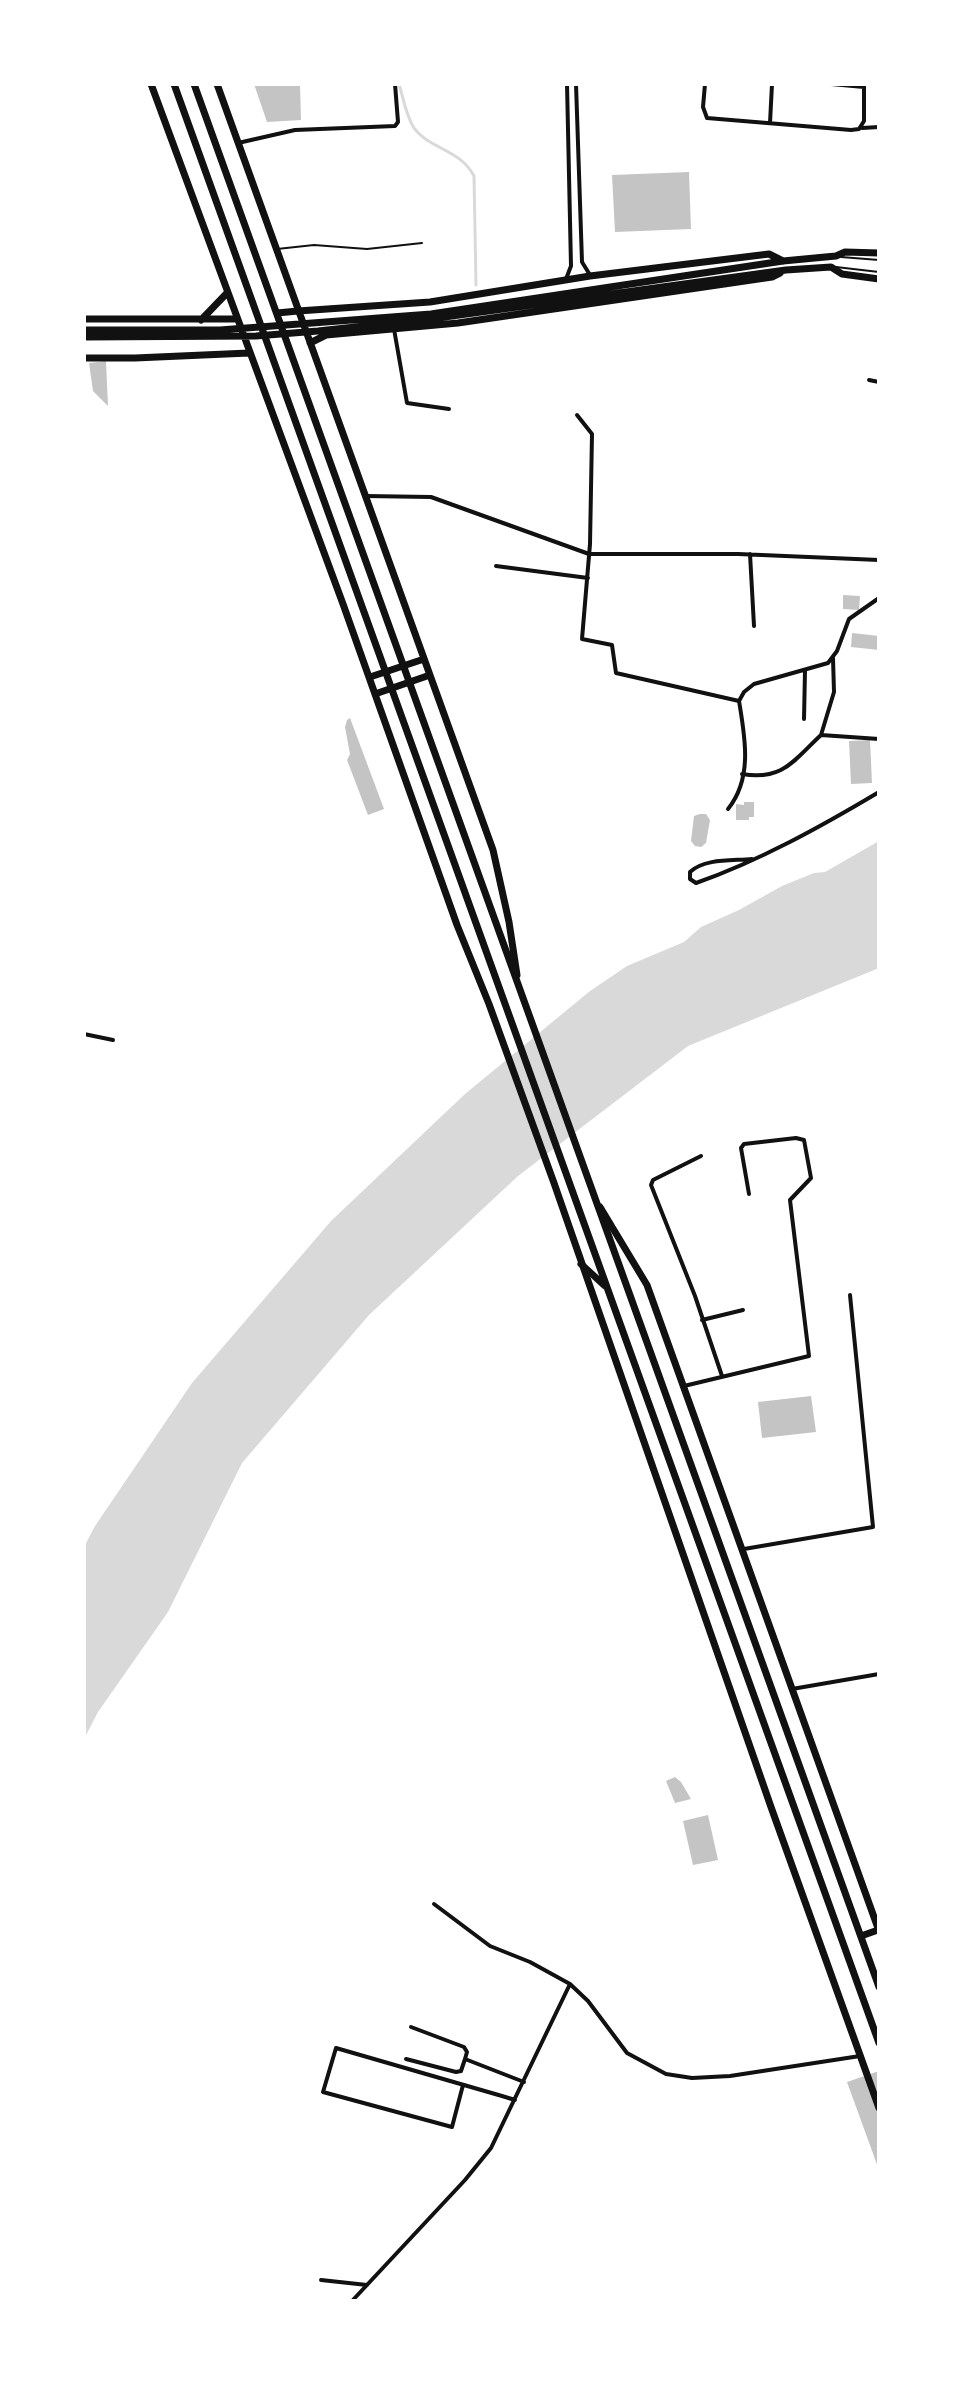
<!DOCTYPE html>
<html>
<head>
<meta charset="utf-8">
<style>
	body { margin:0 }
	#map { position:relative; width:963px; height:2385px; overflow:hidden; background:#fff; font-family:"Titillium Web",sans-serif }
	canvas { display:block }
	.frame { position:absolute; inset:0; border:86px solid #fff; pointer-events:none }
</style>
</head>
<body>
<div id="map">
<canvas width="963" height="2385"></canvas>
<div class="frame"></div>
</div>
<script>
const g = document.querySelector('canvas').getContext('2d');
g.lineJoin = 'round';
function fill(path, color) { g.fillStyle = color; g.fill(path, 'evenodd'); }
function strokePath(path, color, width, dash) { g.strokeStyle = color; g.lineWidth = width; g.lineCap = dash ? 'butt' : 'round'; g.setLineDash(dash || []); g.stroke(path); }
const water = new Path2D(`
	M879 841V968L688 1046 518 1176 369 1315 242 1463 168 1612 98 1712 84 1739V1547L95 1526 192 1383 331 1221 465 1094 590 991 627 966 684 942 701 927 739 910 782 886 814 873 825 872Z`);
const stream = new Path2D(`
	M399 84C403 97 406 116 414 128 429 149 460 149 474 176L476 285`);
const building = new Path2D(`
	M254 84H300L301 120 267 122Z
	M689 172 691 229 615 232 612 175Z
	M106 361 108 406 93 391 89 363Z
	M843 595 860 596 859 610 843 609Z
	M852 633 879 636V650L851 647Z
	M350 718 384 809 368 815 347 760 350 754 345 727 347 720Z
	M870 740 872 783 851 784 849 741Z
	M744 802H754V817H749V820H736V804L744 805Z
	M700 814H706L710 820 706 843 701 847 695 846 691 841 694 816Z
	M811 1396 816 1432 762 1438 758 1402Z
	M675 1777 681 1782 691 1799 675 1803 666 1781Z
	M708 1815 718 1860 693 1865 683 1821Z
	M879 2071V2170L847 2082Z`);
const service = new Path2D(`
	M277 249 314 245 367 249 422 243
	M841 257 879 260
	M836 267 879 272`);
const minor = new Path2D(`
	M576 84 582 262 590 275
	M705 84 703 107 707 118 851 130 859 129 864 121V84
	M831 84 864 87
	M770 123 772 84
	M862 128 879 127
	M238 143 295 130 395 126 398 122 395 84
	M566 279 571 266 567 84
	M394 329 407 403 449 409
	M869 380 879 382
	M577 415 592 434 590 544 582 639 612 645 616 673 739 701C745 737 753 778 728 809
	M365 496 431 497 589 554H738L879 560
	M750 554 754 626
	M496 566 588 578
	M739 701 744 692 754 684 828 663 837 651 849 619 879 598
	M804 719 805 671
	M821 735 834 692 833 658
	M742 774C783 781 794 760 821 735L879 739
	M752 859C733 861 705 858 690 872V879L696 883C759 861 822 826 879 792
	M84 1034 113 1040
	M701 1156 653 1180 651 1185 695 1296 722 1376
	M702 1320 743 1310
	M684 1386 809 1356 790 1200 811 1178 804 1140 796 1138 744 1144 741 1148 749 1194
	M744 1549 873 1527 850 1295
	M792 1689 879 1674
	M434 1904 490 1946 530 1962 570 1984 588 2001 627 2053 666 2074 692 2078 730 2076 860 2056
	M411 2027 464 2047 467 2052 465 2059 524 2082
	M406 2059 456 2072 461 2071 465 2059
	M463 2085 452 2127 323 2092 336 2048 502 2096 515 2100
	M321 2280 367 2285
	M352 2301 465 2180 491 2148 570 1984`);
const primary = new Path2D(`
	M151 84 343 604 457 925 489 1004 554 1183 771 1807 879 2108
	M217 84 493 850 509 922 517 975
	M298 311 430 302 590 276 769 254 783 261
	M84 319H236
	M201 320 227 293
	M84 330H220L431 314 783 261 836 256 845 252 879 253
	M84 337 256 336 318 331 430 319 786 270 831 267 842 274 879 279
	M310 343 326 335 458 323 772 277 780 273
	M84 358H135L249 353
	M370 677 424 659
	M375 694 430 675
	M600 1207 647 1285 879 1931`);
const trunk = new Path2D(`
	M174 84 879 2043
	M194 84 879 1987
	M277 313 298 311
	M581 1264 605 1286
	M861 1936 878 1930`);
fill(water, '#d9d9d9');
strokePath(stream, '#d9d9d9', 3);
fill(building, '#c4c4c4');
strokePath(service, '#111', 2);
strokePath(minor, '#111', 4);
strokePath(primary, '#111', 7);
strokePath(trunk, '#111', 7);
</script>
</body>
</html>
